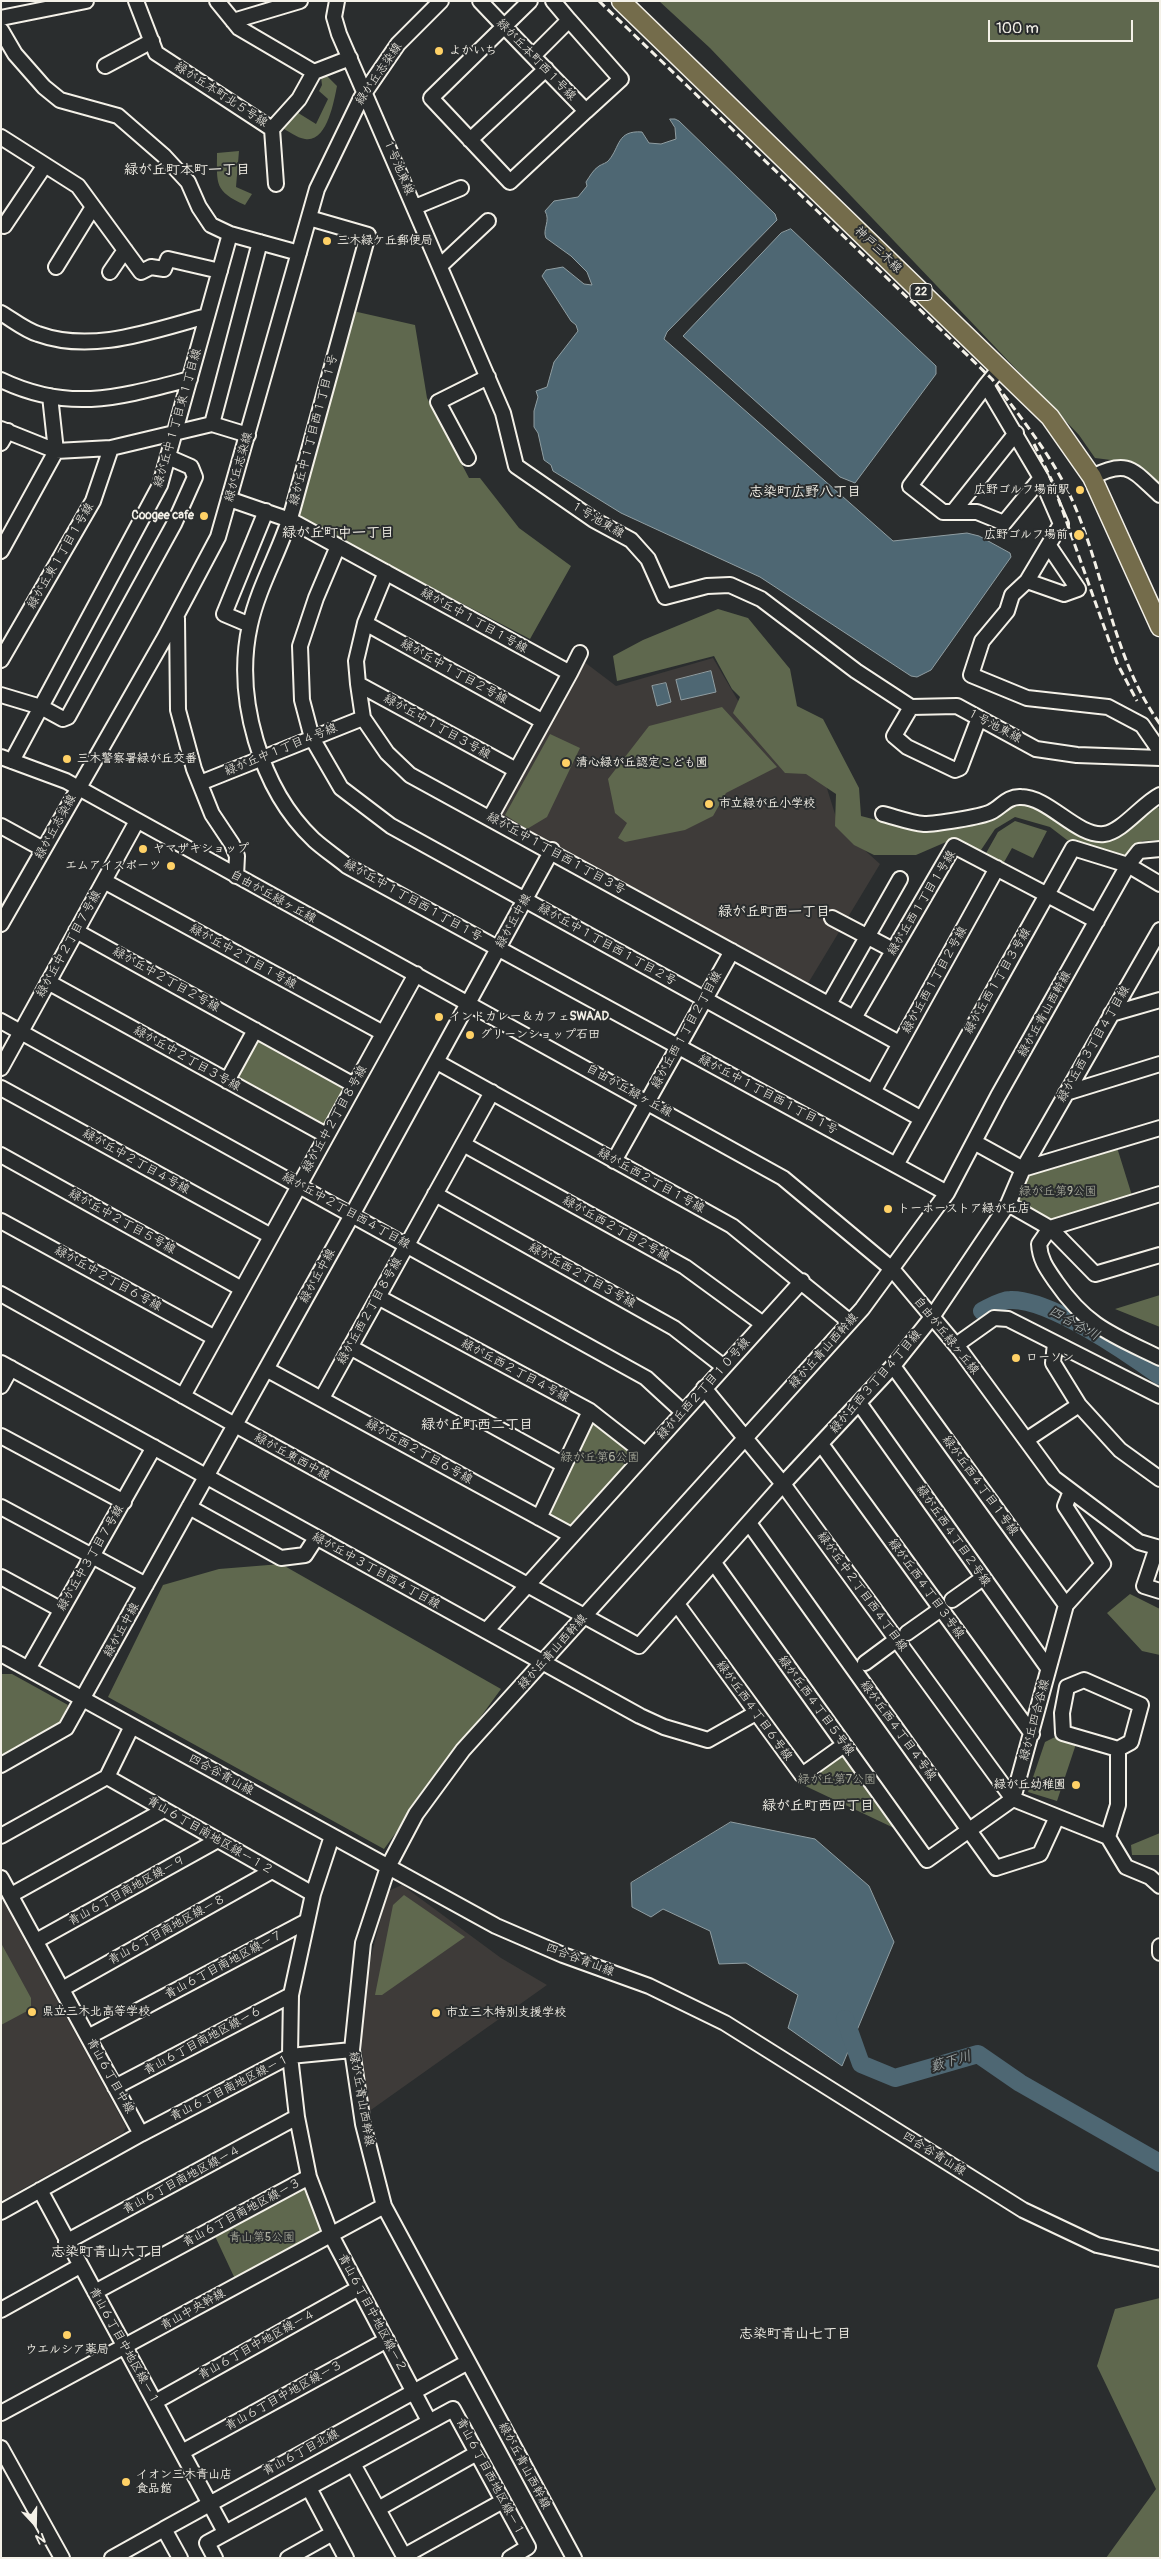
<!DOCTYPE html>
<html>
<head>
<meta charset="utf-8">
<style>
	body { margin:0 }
	#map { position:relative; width:1161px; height:2559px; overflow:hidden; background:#2a2d2e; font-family:Pangolin,sans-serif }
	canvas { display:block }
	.frame { position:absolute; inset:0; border:2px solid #f4f1e8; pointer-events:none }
	.north { position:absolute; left:10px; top:2499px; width:50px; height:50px; -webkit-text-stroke:4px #2a2d2e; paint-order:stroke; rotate:159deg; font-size:14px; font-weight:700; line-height:20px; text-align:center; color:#f4f1e8 }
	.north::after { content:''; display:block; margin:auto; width:18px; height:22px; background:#f4f1e8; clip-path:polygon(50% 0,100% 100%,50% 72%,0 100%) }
	.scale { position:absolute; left:988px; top:20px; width:145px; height:22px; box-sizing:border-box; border:2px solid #f4f1e8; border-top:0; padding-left:6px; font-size:15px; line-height:18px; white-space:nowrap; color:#f4f1e8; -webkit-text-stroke:4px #2a2d2e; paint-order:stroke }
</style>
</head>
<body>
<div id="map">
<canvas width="1161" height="2559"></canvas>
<div class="frame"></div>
<div class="north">N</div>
<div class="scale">100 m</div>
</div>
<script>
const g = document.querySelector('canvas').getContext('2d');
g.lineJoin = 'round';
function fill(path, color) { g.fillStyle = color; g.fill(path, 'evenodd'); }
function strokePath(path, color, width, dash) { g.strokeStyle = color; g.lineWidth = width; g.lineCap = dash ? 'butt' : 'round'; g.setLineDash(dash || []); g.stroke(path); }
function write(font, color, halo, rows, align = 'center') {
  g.font = font + ' Pangolin,"Klee One",sans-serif'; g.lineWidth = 4; g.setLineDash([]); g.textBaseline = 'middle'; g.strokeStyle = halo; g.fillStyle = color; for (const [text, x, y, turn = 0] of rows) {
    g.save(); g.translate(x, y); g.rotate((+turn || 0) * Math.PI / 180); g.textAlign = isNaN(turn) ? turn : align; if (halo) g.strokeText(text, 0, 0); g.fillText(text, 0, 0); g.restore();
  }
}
const built = new Path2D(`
	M713 658 744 711 825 782 839 827 880 864 807 985 499 815 583 661 616 686Z
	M402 1885 501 1958 547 1985 368 2112 361 2040 368 1968 388 1891Z
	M1 1897 126 2127 123 2133 1 2201Z`);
const green = new Path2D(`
	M659 1H1160V490L1127 462 1095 458 1079 435 710 48Z
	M325 74 337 86C334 101 327 143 305 139 297 138 287 130 280 127L295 111 316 124 328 99 319 91 322 85 321 77Z
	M239 151 236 187 252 194 245 205C214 191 217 184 217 153Z
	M353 311 415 325 427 398 469 478H480L519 528 571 566 530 639 295 516Z
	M718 609 748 618 790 669 797 706 823 719 859 788 861 816 919 831 992 818 1010 805 1023 803 1044 809 1095 840 1119 836 1153 804 1160 809V840L1142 841 1126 859 1071 843 1050 827 1015 817 995 829 979 853 953 839 916 855H874L854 845 835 826 836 794 806 774 785 773 733 713 740 697 732 689 714 656 617 681 613 656 643 640Z
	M722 707 777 767 726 793 713 816 685 830 625 842 618 838 627 823 615 813 608 779 649 726Z
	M550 734 580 748 547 817 527 829 505 815Z
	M1015 821 1047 831 1033 858 1012 848 1003 864 985 855 998 832Z
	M260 1033 354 1085 326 1135 235 1085Z
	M1115 1141 1134 1202 1050 1228 1008 1204 1023 1169Z
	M1160 1295V1327L1115 1309Z
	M593 1419 637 1456 573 1529 545 1518Z
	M281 1564 501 1689 384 1849 108 1697 163 1585 219 1569Z
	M1130 1594 1160 1609V1655L1142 1651 1107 1613Z
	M1 1674H12L68 1705 60 1724 1 1759Z
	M1055 1737 1076 1744 1057 1801 1028 1792 1045 1742Z
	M842 1754 894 1828 799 1783Z
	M1160 1833V1855H1132L1131 1845Z
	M404 1895 465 1937 382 1995H375L393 1905Z
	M1 1943 31 1998V2009L1 2025Z
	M304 2186 325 2233 236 2281 214 2234Z
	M1160 2298V2558H1106L1156 2489 1097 2366 1115 2309Z`);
const water = new Path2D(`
	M670 119H675L679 121 775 214 777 220 667 332 664 339 893 541 967 533 979 536 1010 553 1011 557 931 670 917 677 911 676 760 577 621 513 553 471 551 465 544 460 538 433 534 427V411L538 397 536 391 547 387 554 362 578 331 576 325 571 321 542 276 546 270 563 267 584 284 592 285 587 272 571 256 546 238C542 229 551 221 545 211L554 201 578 197 587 186 586 182C590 176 593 170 599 166 602 164 607 163 609 160 620 147 617 130 642 132L649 143 661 144 676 139 675 128Z
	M791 229 936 366V374L855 483 840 477 683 336 781 233Z
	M711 671 716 692 681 700 676 680Z
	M666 683 671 702 657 706 652 686Z
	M731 1822 815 1839 869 1886 894 1942 842 2066 788 2028 798 1995 746 1963 719 1964 710 1931 663 1909 651 1917 632 1907 631 1883Z`);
const river = new Path2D(`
	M982 1311C990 1307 1001 1300 1010 1300 1049 1298 1128 1353 1160 1376
	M845 2019 861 2064 895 2078 978 2054 1020 2083 1160 2163`);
const minor = new Path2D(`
	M136 1 156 53 272 129 299 99 314 72
	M217 1 239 28 314 72 350 58
	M337 1 334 17 339 34 503 413 516 466 594 520 631 540 648 559 665 597 707 586 730 585 761 599 856 671 911 707 957 706 1036 749 1077 755 1160 758
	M480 1C515 38 551 75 586 111L510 182 431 98 530 1
	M1 18 86 1
	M569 20 621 79 586 111
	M233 21 300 1
	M1 30 15 54 44 87 60 100 118 116 164 156 188 182 199 207 211 225 230 234
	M533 56 569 20 553 1
	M105 66 152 41
	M272 129 276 184
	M1 137 78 186 141 272 151 267 164 269 168 259 220 271
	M470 140 546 69
	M415 207 461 188
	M309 218 368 235C343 326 318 417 293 508 282 548 259 584 250 625 234 697 260 789 314 840 324 849 336 857 347 866L947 1193
	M4 226 45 165
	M440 266 488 221
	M56 267 93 207
	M110 272 125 250
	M1 313C13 320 25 330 38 334 93 354 154 330 207 316
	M1000 368 986 385 1041 478 1061 524 1027 581 1012 595 1007 611 982 641 971 675 1027 698 1108 707 1142 725 1160 751
	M1 380C70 413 121 397 190 379
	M986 385 910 486 943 512H977L1004 523 1041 478
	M212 424 260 242
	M1 429 56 451 111 448 212 424 248 435
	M1 443 8 431
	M468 458 438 402 488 377
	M1092 477C1129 458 1133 471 1160 495
	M229 499 290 520 570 673 490 818
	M953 512 1016 433
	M338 546 316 598 300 646 302 700 312 738 341 788 391 826 920 1118
	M1 551 56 451 50 396
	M386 572 365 623 356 661 358 684 363 718 387 753 410 775 899 1043
	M1027 581 1064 594 1078 589 1049 546
	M177 618 178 710 194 769 212 814 232 844 237 856 236 876
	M365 623 542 721
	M250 625 224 614 266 511
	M1 660 93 501 111 448
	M570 673 580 653
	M358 684 516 770
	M1 695 41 707 63 719 68 717 174 524 195 477 191 467 168 457
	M911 707 894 736 907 747 955 770 960 768 979 718
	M1 757 66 781 783 1178 892 1269 960 1350 1054 1478 1139 1542 1160 1548
	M12 761 160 485 230 234 299 253
	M200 783 363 718
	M883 814C895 817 911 823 924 824 935 824 981 817 991 812 1001 807 1008 796 1021 797 1049 797 1077 837 1104 834 1122 832 1142 804 1160 795
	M1 826 43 849
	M104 881 383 1033
	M832 918 893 950
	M1 924 165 637 218 537 317 189 361 98 398 44 441 1
	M76 931 354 1085
	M48 982 326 1135
	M829 1004 900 879
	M1111 1014 1160 1000
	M854 1018 954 846 1097 921
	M1 1021 646 1378 683 1412
	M437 1062 732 1226 850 1322
	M1 1068 137 821
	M227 1081 255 1030
	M1 1088 271 1236
	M873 1092 997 868
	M1066 1093 1160 1064
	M974 1142 1023 1169 1160 1128
	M463 1144 685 1267 763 1324
	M1 1155 242 1289
	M614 1161 732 951
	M896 1165 1073 848 1128 865 1160 884
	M435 1194 674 1328 724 1367
	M1160 1194 1050 1228 1039 1244C1040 1260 1047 1269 1056 1282 1087 1327 1113 1335 1160 1358
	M1008 1204 1050 1228 1095 1274 1160 1255
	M1 1221 215 1338
	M1 1294 235 1425 639 1646 783 1484 893 1366 932 1317 1008 1204 1023 1169 1160 930
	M378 1297 590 1411 645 1454
	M1055 1343 1053 1363 1079 1405 1120 1450 1160 1479
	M956 1345 994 1318 1008 1319 1160 1396
	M350 1347 564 1465
	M1 1363 640 1716 664 1727 708 1740 756 1713
	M893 1366 1066 1605
	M266 1369 571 1535
	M1 1386 11 1368
	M704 1388 783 1484 1013 1799
	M183 1396 416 974
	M322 1398 492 1092
	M859 1403 1048 1668
	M1 1436 124 1502
	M1026 1440 1079 1405
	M821 1444 1032 1734
	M1 1507 146 1585
	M189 1507 281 1558 305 1555 316 1538
	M539 1518 590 1411
	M749 1523 996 1868 1040 1854 1057 1817
	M1157 1547 1144 1586 1160 1591
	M714 1563 927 1860 1013 1799
	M1 1577 60 1609
	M952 1600 983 1578
	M677 1604 802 1775 844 1745
	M486 1631 802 1281
	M907 1633 941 1609
	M1 1654 496 1926 563 1955 649 1986 725 2023 1023 2210 1097 2245 1160 2259
	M865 1663 896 1640
	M28 1669 154 1447
	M1 1765 66 1728 352 1215 552 850
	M107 1777 313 1894
	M1013 1799 1066 1605 1103 1564 1065 1506 1071 1491
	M1013 1799 1108 1837 1126 1867 1150 1877 1160 1886
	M1 1836 107 1777 132 1726
	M332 1836 313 1894 291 1995 290 2056 297 2117 309 2177 331 2235 429 2421
	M1108 1837 1118 1805V1749L1131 1742 1141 1705 1084 1680 1067 1687 1062 1713 1063 1733 1118 1749
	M1 1878 141 2134 1 2212
	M11 1895 164 1810
	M36 1941 218 1840
	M1160 1946V1953
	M62 1989 272 1871
	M88 2037 307 1921
	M115 2087 291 1995
	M141 2134 290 2056 352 2050
	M40 2190 225 2532
	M66 2242 297 2117
	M95 2292 309 2177
	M1 2310 80 2266
	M155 2402 359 2288
	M1 2413 384 2206
	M1 2448 62 2558
	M182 2452 387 2340
	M353 2464 405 2558
	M309 2488 346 2558
	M378 2509 477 2453
	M404 2556 503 2501
	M112 2558 164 2529
	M180 2558 164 2529 468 2362
	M215 2558 207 2543 453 2409 528 2547 510 2558
	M288 2558 333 2533
	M574 2558 384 2206 363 2124 352 2050 363 1943 388 1867 416 1814 463 1750 862 1309 947 1193 998 1096 1128 865 1139 851 1160 849`);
const major = new Path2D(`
	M621 1 1050 417 1092 477 1160 627`);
const rail = new Path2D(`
	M599 1 992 379C1023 421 1056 460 1076 509 1106 581 1114 660 1160 724
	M1034 444 1052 481 1117 663 1137 701`);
const markers = [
	[439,51,5,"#ffd166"],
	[327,241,5,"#ffd166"],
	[1080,490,5,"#ffd166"],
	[204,516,5,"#ffd166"],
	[1079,535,6,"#ffd166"],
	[67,759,5,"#ffd166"],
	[566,763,5,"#ffd166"],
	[709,804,5,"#ffd166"],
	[143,849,5,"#ffd166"],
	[171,866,5,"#ffd166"],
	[439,1017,5,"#ffd166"],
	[470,1035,5,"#ffd166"],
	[888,1209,5,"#ffd166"],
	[1016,1358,5,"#ffd166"],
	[1076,1785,5,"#ffd166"],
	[32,2012,5,"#ffd166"],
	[436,2013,5,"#ffd166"],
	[67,2335,5,"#ffd166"],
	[126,2482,5,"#ffd166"]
];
const shields = [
	[921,292,22]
];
const shieldNames = [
	["22",921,292]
];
const poiNames = [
	["よかいち",449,51],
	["三木緑ケ丘郵便局",337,241],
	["広野ゴルフ場前駅",1070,490,"right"],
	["Coogee cafe",194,516,"right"],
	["広野ゴルフ場前",1068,535,"right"],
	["三木警察署緑が丘交番",77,759],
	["清心緑が丘認定こども園",576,763],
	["市立緑が丘小学校",719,804],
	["ヤマザキショップ",153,849],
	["エムアイスポーツ",161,866,"right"],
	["インドカレー＆カフェSWAAD",449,1017],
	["グリーンショップ石田",480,1035],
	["トーホーストア緑が丘店",898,1209],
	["ローソン",1026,1358],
	["緑が丘幼稚園",1066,1785,"right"],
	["県立三木北高等学校",42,2012],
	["市立三木特別支援学校",446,2013],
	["ウエルシア薬局",67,2350,"center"],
	["イオン三木青山店",136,2475],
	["食品館",136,2489]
];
const streetNames = [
	["緑が丘本町西１号線",536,60,46],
	["緑が丘志染線",379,74,-56],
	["緑が丘本町北５号線",221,95,33],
	["１号池東線",398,167,67],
	["神戸三木線",878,250,44],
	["緑が丘中１丁目東１丁目線",178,418,-74],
	["緑が丘中１丁目西１丁目１号",314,430,-75],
	["緑が丘志染線",239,467,-74],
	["１号池東線",597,520,31],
	["緑が丘東１丁目１号線",61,556,-60],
	["緑が丘中１丁目１号線",474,621,29],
	["緑が丘中１丁目２号線",454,672,29],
	["１号池東線",994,726,28],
	["緑が丘中１丁目３号線",437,727,29],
	["緑が丘中１丁目４号線",281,750,-22],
	["緑が丘志染線",56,827,-61],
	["緑が丘中１丁目西１丁目３号",556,854,29],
	["自由が丘緑ヶ丘線",273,897,29],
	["緑が丘中１丁目西１丁目１号",413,901,29],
	["緑が丘西１丁目１号線",922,903,-59],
	["緑が丘中線",514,921,-61],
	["緑が丘中２丁目７号線",69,944,-61],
	["緑が丘中１丁目西１丁目２号",607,945,29],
	["緑が丘中２丁目１号線",243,957,29],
	["緑が丘中２丁目２号線",166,980,29],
	["緑が丘西１丁目２号線",935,980,-61],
	["緑が丘西１丁目３号線",998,981,-60],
	["緑が丘青山西幹線",1045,1014,-61],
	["緑が丘西１丁目２丁目線",687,1030,-61],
	["緑が丘西３丁目４丁目線",1094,1044,-60],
	["緑が丘中２丁目３号線",187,1059,29],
	["自由が丘緑ヶ丘線",629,1091,29],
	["緑が丘中１丁目西１丁目１号",768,1095,28],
	["緑が丘中２丁目８号線",335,1119,-61],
	["緑が丘中２丁目４号線",136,1162,29],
	["緑が丘西２丁目１号線",651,1181,29],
	["緑が丘中２丁目西４丁目線",346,1211,29],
	["緑が丘中２丁目５号線",122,1222,29],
	["緑が丘西２丁目２号線",616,1229,29],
	["緑が丘中線",318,1276,-61],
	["緑が丘西２丁目３号線",582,1276,29],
	["緑が丘中２丁目６号線",108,1279,29],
	["緑が丘西２丁目８号線",370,1311,-61],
	["自由が丘緑ヶ丘線",946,1336,51],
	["緑が丘青山西幹線",824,1351,-48],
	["緑が丘西２丁目４号線",515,1371,28],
	["緑が丘西３丁目４丁目線",876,1382,-49],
	["緑が丘西２丁目１０号線",704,1389,-48],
	["緑が丘西２丁目６号線",419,1452,29],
	["緑が丘東西中線",292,1457,29],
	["緑が丘西４丁目１号線",980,1486,54],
	["緑が丘西４丁目２号線",953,1536,55],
	["緑が丘中３丁目７号線",91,1558,-60],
	["緑が丘中３丁目西４丁目線",376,1571,29],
	["緑が丘西４丁目３号線",926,1589,54],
	["緑が丘中２丁目西４丁目線",862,1592,54],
	["緑が丘中線",122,1630,-61],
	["緑が丘青山西幹線",553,1652,-48],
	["緑が丘西４丁目５号線",816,1706,54],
	["緑が丘西４丁目６号線",754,1711,54],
	["緑が丘四合谷線",1035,1720,-75],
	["緑が丘西４丁目４号線",898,1731,54],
	["四合谷青山線",221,1775,29],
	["青山６丁目南地区線ー１２",210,1836,30],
	["青山６丁目南地区線ー９",127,1891,-29],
	["青山６丁目南地区線ー８",167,1930,-29],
	["四合谷青山線",580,1960,21],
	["青山６丁目南地区線ー７",224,1965,-28],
	["青山６丁目南地区線ー６",203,2041,-28],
	["青山６丁目中線",110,2076,61],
	["青山６丁目南地区線ー１",230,2088,-27],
	["緑が丘青山西幹線",361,2099,80],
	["四合谷青山線",934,2154,32],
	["青山６丁目南地区線ー４",182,2180,-28],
	["青山６丁目南地区線ー３",242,2213,-28],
	["青山中央幹線",193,2310,-29],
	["青山６丁目中地区線ー２",372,2313,62],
	["青山６丁目中地区線ー４",257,2345,-29],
	["青山６丁目中地区線ー１",124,2346,61],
	["青山６丁目中地区線ー３",284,2396,-29],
	["青山６丁目北線",301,2453,-28],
	["緑が丘青山西幹線",524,2466,62],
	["青山６丁目西地区線ー１",490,2477,62]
];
const parkNames = [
	["緑が丘第9公園",1058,1192],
	["緑が丘第6公園",600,1458],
	["緑が丘第7公園",837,1780],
	["青山第5公園",262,2238]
];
const neighbourhoodNames = [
	["緑が丘町本町一丁目",187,170],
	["志染町広野八丁目",805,492],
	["緑が丘町中一丁目",338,533],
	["緑が丘町西一丁目",774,912],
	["緑が丘町西二丁目",477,1425],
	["緑が丘町西四丁目",818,1806],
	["志染町青山六丁目",107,2252],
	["志染町青山七丁目",795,2334]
];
const waterNames = [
	["四合谷川",1074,1324,29],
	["藪下川",951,2062,-16]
];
fill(built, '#3e3b39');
fill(green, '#5f684e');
fill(water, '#4e6773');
strokePath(water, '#909ea2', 1);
strokePath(river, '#4e6773', 18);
strokePath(minor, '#f4f1e8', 18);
strokePath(major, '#f4f1e8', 21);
strokePath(minor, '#2a2d2e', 14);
strokePath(major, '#746c4b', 18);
strokePath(rail, '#f4f1e8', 3, [8, 4]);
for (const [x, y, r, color] of markers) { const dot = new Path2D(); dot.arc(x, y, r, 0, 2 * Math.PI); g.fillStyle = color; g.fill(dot); strokePath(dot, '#2a2d2e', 2); }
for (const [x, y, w] of shields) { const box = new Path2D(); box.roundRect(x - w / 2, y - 8.5, w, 17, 4); g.fillStyle = '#2a2d2e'; g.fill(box); strokePath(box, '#f4f1e8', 1); }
write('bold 11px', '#f4f1e8', null, shieldNames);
write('bold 12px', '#f4f1e8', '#2a2d2e', poiNames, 'left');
write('12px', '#f4f1e8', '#2a2d2e', streetNames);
write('12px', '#b1b3a3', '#2a2d2e', parkNames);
write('bold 14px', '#f4f1e8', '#2a2d2e', neighbourhoodNames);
write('italic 14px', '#b2bab9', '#2a2d2e', waterNames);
</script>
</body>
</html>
